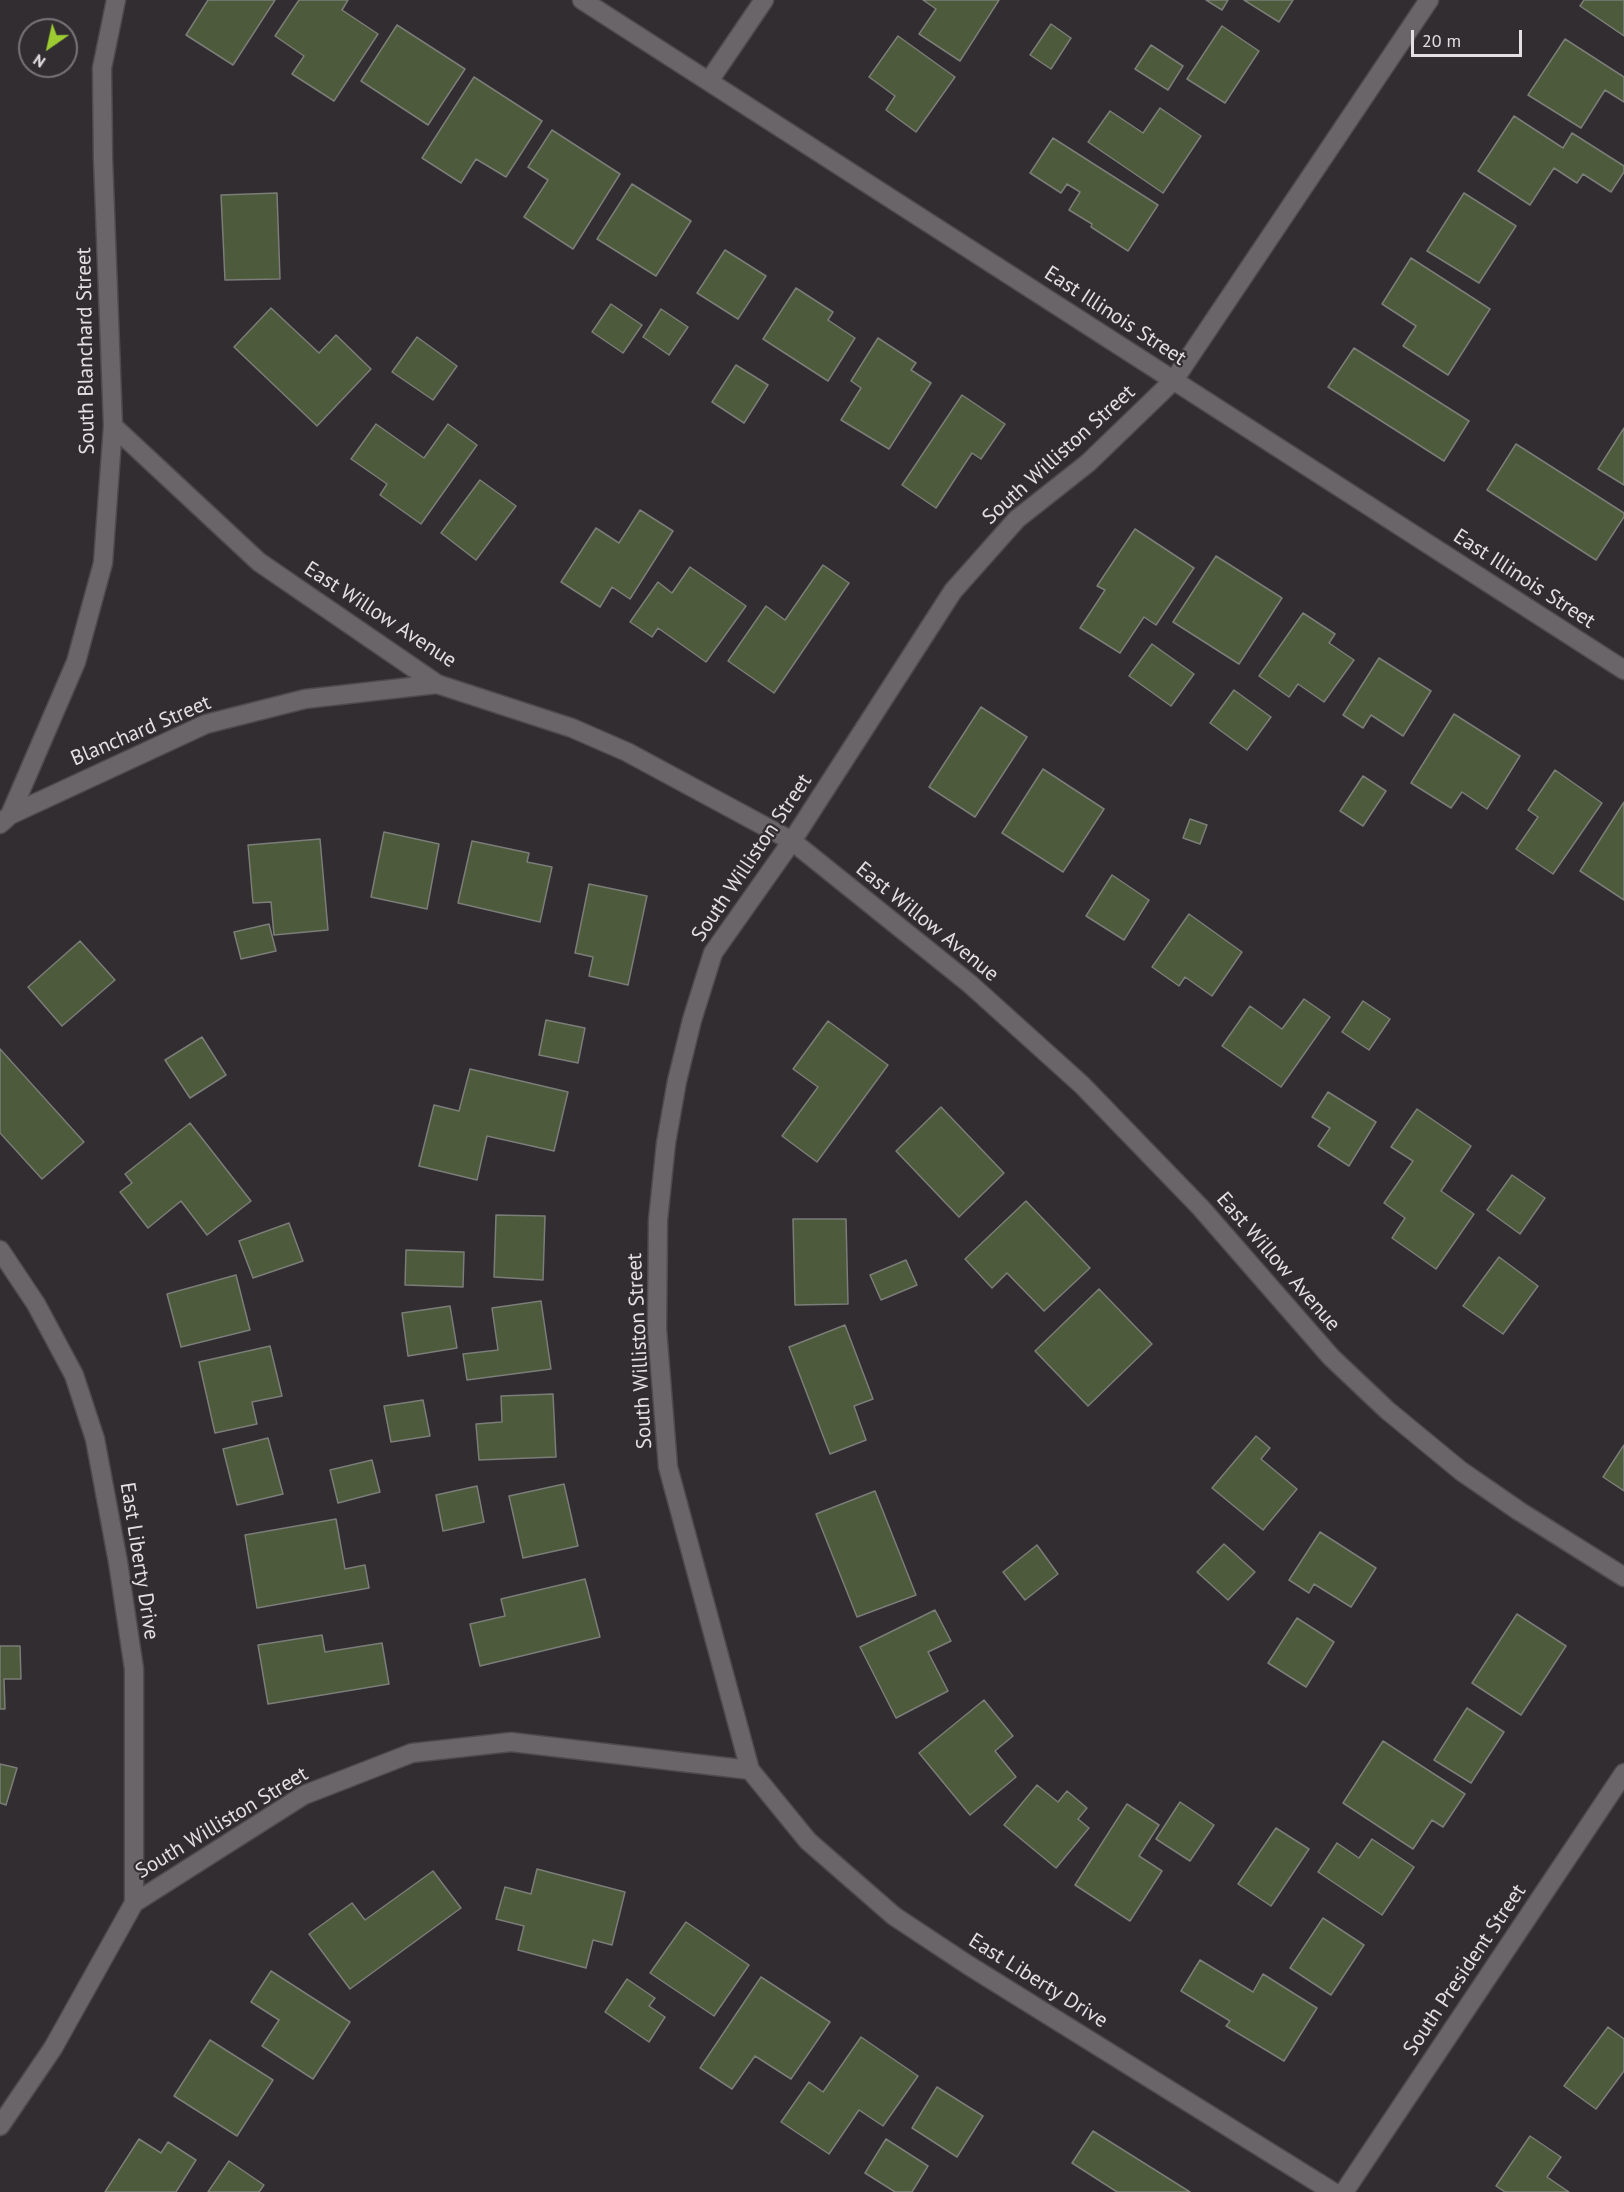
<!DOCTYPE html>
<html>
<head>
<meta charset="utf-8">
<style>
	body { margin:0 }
	#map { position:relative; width:1624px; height:2192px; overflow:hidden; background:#312d31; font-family:"PT Sans",sans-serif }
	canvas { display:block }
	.north { position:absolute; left:18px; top:18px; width:60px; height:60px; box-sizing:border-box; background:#312d31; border:2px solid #787578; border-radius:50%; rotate:214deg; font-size:16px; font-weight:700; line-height:24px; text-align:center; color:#e2e0e2 }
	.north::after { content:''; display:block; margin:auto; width:21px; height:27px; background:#9ccb32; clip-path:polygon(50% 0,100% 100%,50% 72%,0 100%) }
	.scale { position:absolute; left:1411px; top:30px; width:111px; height:27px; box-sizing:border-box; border:3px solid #e2e0e2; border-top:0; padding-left:8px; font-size:18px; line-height:21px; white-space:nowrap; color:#e2e0e2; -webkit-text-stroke:4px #312d31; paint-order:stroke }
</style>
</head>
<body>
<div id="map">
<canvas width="1624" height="2192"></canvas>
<div class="north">N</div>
<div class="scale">20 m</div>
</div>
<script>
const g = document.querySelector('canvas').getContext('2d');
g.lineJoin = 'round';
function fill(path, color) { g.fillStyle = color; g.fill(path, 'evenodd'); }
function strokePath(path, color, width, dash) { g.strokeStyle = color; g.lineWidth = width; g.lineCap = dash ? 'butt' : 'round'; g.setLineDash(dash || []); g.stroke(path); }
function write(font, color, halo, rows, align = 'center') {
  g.font = font + ' "PT Sans",sans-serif'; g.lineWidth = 4.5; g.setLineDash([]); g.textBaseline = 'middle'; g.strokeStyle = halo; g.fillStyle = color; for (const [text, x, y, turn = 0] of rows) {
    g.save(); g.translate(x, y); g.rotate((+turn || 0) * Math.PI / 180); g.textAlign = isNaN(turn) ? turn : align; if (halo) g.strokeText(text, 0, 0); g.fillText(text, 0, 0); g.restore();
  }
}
const building = new Path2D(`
	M208 0H275L233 65 186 35Z
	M299 0H348L342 10 378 34 334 101 292 74 304 56 275 36Z
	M923 0H999L960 61 919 34 936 9Z
	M1206 0H1228L1222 10Z
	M1244 0H1293L1279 22Z
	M1584 0H1624V36L1580 6Z
	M1051 24 1071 38 1051 69 1030 55Z
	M397 25 465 69 428 125 361 81Z
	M1222 26 1259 51 1225 103 1187 79Z
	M898 36 955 77 916 132 886 110 895 96 869 77Z
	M1565 39 1624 77V102L1605 90 1581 128 1528 95Z
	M1151 45 1183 66 1168 90 1135 69Z
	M474 77 542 121 506 177 476 159 461 183 422 158Z
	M1160 108 1201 136 1163 193 1088 142 1110 111 1143 133Z
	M1514 116 1563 148 1572 133 1624 166V172L1611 192 1583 174 1577 183 1554 168 1530 205 1478 171Z
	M552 130 620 174 573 249 524 217 548 180 528 167Z
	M1053 138 1158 205 1128 251 1091 227 1092 224 1069 210 1080 192 1067 184 1061 193 1030 173Z
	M632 184 691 221 656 276 597 239Z
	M277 193 280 279 225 280 221 195Z
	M1464 193 1516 226 1479 283 1427 251Z
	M725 250 766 276 738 319 697 293Z
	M1411 258 1490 309 1448 375 1403 346 1416 326 1382 304Z
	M796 288 833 312 828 320 855 338 828 381 763 339Z
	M611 304 642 325 623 353 592 332Z
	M271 308 319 353 336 335 371 369 317 426 234 347Z
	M661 309 688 327 669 355 643 337Z
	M417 337 457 366 433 400 392 372Z
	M878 338 916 363 911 370 931 383 889 449 841 420 861 388 851 381Z
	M1354 348 1469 421 1444 461 1328 387Z
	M736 365 768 385 744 423 712 402Z
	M962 395 1005 424 981 459 972 453 936 508 902 485Z
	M376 424 424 458 448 424 477 445 421 524 380 495 387 484 351 459Z
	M1624 428V485L1598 469Z
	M1516 444 1624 513V517L1596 560 1487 490Z
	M480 480 516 506 476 560 441 533Z
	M640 510 673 531 630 599 612 587 600 607 561 582 596 528 619 543Z
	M1135 529 1194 568 1156 625 1144 617 1120 653 1080 628 1105 590 1097 586Z
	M1216 556 1282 598 1239 664 1173 622Z
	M823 565 849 583 774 693 728 661 766 606 785 620Z
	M690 567 746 606 706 662 658 628 652 637 630 622 658 582 672 593Z
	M1303 613 1335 634 1329 643 1354 660 1324 702 1298 684 1289 697 1259 676Z
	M1152 644 1194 674 1171 706 1129 676Z
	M1379 658 1431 691 1403 736 1371 715 1363 728 1343 715Z
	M1234 690 1271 717 1247 750 1210 723Z
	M981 707 1027 737 975 817 929 787Z
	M1454 714 1520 756 1487 809 1462 792 1451 808 1411 783Z
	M1043 769 1104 809 1063 872 1002 833Z
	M1555 770 1602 803 1553 874 1516 849 1538 817 1528 810Z
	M1363 776 1386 791 1363 826 1340 811Z
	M1624 802V900L1580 871Z
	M1190 819 1207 825 1200 844 1183 838Z
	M384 832 439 844 427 909 371 897Z
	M320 839 328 930 274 935 271 902 253 903 248 845Z
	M472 841 529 853 527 862 552 867 540 922 458 903Z
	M1112 875 1149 900 1124 940 1086 916Z
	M589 884 647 896 628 985 589 976 593 957 575 953Z
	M1189 914 1242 952 1212 996 1185 977 1179 986 1152 967Z
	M269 924 276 951 241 959 234 932Z
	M80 941 115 980 62 1026 28 987Z
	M1304 999 1330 1017 1281 1087 1222 1046 1250 1006 1282 1029Z
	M1363 1001 1390 1019 1369 1050 1342 1032Z
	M546 1020 585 1028 578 1063 539 1055Z
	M828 1021 888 1065 817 1162 782 1136 818 1087 793 1069Z
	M202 1037 226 1075 190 1098 165 1060Z
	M0 1049 84 1142 42 1179 0 1133Z
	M470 1069 568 1092 554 1151 487 1136 477 1180 419 1166 434 1105 459 1111Z
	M1328 1092 1376 1122 1349 1166 1318 1146 1330 1128 1312 1117Z
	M941 1107 1004 1173 959 1217 896 1151Z
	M1417 1109 1471 1146 1441 1191 1474 1214 1436 1269 1392 1238 1405 1218 1384 1203 1413 1161 1391 1147Z
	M190 1123 251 1201 207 1235 181 1201 148 1228 120 1192 132 1183 125 1174Z
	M1512 1175 1545 1198 1520 1234 1487 1210Z
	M1026 1201 1090 1268 1044 1311 1007 1273 992 1288 965 1259Z
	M496 1215 545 1216 543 1280 494 1277Z
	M793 1219H846L848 1304 795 1305Z
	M289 1223 303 1261 253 1278 239 1241Z
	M406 1250 464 1252 463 1287 405 1285Z
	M1499 1257 1538 1286 1503 1334 1463 1306Z
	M906 1260 917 1285 881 1300 870 1275Z
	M236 1275 250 1330 181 1347 167 1294Z
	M1099 1289 1152 1344 1088 1406 1035 1351Z
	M541 1301 551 1369 467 1380 463 1354 498 1350 492 1308Z
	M450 1306 457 1348 408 1356 402 1313Z
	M845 1325 873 1399 854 1406 866 1440 830 1454 789 1347Z
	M270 1346 282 1396 252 1402 257 1424 215 1433 199 1362Z
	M553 1394 556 1457 479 1460 476 1424 502 1422 501 1396Z
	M423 1400 430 1436 391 1442 384 1406Z
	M1256 1436 1270 1448 1261 1459 1297 1489 1263 1530 1212 1488Z
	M268 1438 283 1494 237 1505 223 1449Z
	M1624 1445V1491L1603 1477Z
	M372 1460 380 1492 338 1503 330 1470Z
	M564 1484 578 1546 523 1558 509 1496Z
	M477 1486 484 1522 443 1531 436 1495Z
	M875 1491 916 1595 857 1617 816 1514Z
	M336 1519 345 1569 365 1565 369 1588 257 1608 245 1535Z
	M1320 1532 1376 1568 1351 1607 1314 1584 1309 1593 1289 1580Z
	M1224 1544 1255 1572 1228 1600 1197 1572Z
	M1037 1545 1058 1574 1025 1600 1003 1572Z
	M585 1579 600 1637 480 1666 470 1624 505 1616 501 1599Z
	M935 1610 951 1641 928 1652 948 1691 896 1718 860 1647Z
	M1517 1614 1566 1646 1521 1715 1472 1683Z
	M1297 1618 1334 1642 1306 1687 1268 1663Z
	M322 1635 325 1652 382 1643 389 1684 268 1704 258 1645Z
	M0 1646H20L21 1679H4L5 1709H0Z
	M984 1700 1013 1736 995 1751 1016 1777 970 1815 919 1753Z
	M1467 1708 1504 1732 1471 1783 1434 1760Z
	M1383 1741 1465 1794 1443 1827 1432 1820 1413 1849 1343 1803Z
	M0 1764 17 1768 6 1805 0 1803Z
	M1037 1785 1058 1802 1067 1791 1087 1808 1078 1819 1089 1828 1056 1868 1004 1825Z
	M1180 1802 1214 1825 1190 1861 1156 1839Z
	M1127 1804 1159 1825 1139 1856 1162 1871 1130 1921 1075 1885Z
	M1276 1828 1309 1849 1271 1906 1238 1884Z
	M1372 1839 1414 1867 1382 1915 1318 1872 1337 1843 1359 1858Z
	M537 1869 625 1892 612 1945 593 1940 586 1968 518 1950 524 1926 496 1919 505 1887 531 1894Z
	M433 1871 461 1908 350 1989 309 1934 352 1903 365 1920Z
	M1323 1918 1364 1945 1331 1995 1290 1968Z
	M686 1922 749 1965 714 2016 650 1973Z
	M1200 1960 1253 1992 1263 1974 1317 2008 1284 2061 1226 2026 1230 2021 1181 1991Z
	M271 1971 350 2022 313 2079 262 2046 279 2020 251 2002Z
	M761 1977 830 2022 791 2079 755 2056 732 2089 700 2068Z
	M627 1979 655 1998 649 2006 665 2017 649 2042 605 2012Z
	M1608 2027 1624 2039V2071L1596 2109 1564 2086Z
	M861 2037 918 2076 883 2126 859 2110 829 2154 781 2122 809 2082 823 2092Z
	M210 2040 273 2080 237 2136 174 2096Z
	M937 2087 983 2116 957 2157 912 2128Z
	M1093 2131 1190 2192H1117L1072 2163Z
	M1530 2136 1561 2157 1547 2177 1569 2192H1505L1496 2186Z
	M139 2139 161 2153 168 2142 196 2160 176 2192H105Z
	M886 2139 928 2166 912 2192H895L865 2173Z
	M229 2161 264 2185 259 2192H208Z`);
const street = new Path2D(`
	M582 0 1624 670
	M709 81 764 0
	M113 426 259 562 437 684 572 728 627 752 792 841 970 984 1082 1085 1201 1208 1331 1357 1387 1410 1461 1471 1519 1511 1624 1577
	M10 815 206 724 305 699 437 684
	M0 824 10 815 76 662 103 563 113 426 103 158 102 68 116 0
	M0 1250 36 1304 74 1375 95 1439 118 1562 134 1669V1903
	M0 2126 53 2048 134 1903 304 1795 412 1753 511 1742 750 1770
	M1333 2192 968 1965 894 1916 808 1841 750 1770 668 1467 657 1329 658 1220 666 1143 677 1081 692 1020 713 953 792 841 953 591 1017 519 1088 463 1174 380 1429 0
	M1344 2192 1624 1773`);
const streetNames = [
	["East Illinois Street",1115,316,33],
	["South Blanchard Street",86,351,-91],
	["South Williston Street",1059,455,-42],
	["East Illinois Street",1524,579,33],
	["East Willow Avenue",380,615,33],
	["Blanchard Street",141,731,-23],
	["South Williston Street",752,858,-56],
	["East Willow Avenue",927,922,39],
	["East Willow Avenue",1278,1262,49],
	["South Williston Street",640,1351,-93],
	["East Liberty Drive",139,1561,81],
	["South Williston Street",222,1823,-31],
	["South President Street",1465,1970,-56],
	["East Liberty Drive",1038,1981,32]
];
fill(building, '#4e5a3c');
strokePath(building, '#7b7d78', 1.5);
strokePath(street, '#4d4b4d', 21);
strokePath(street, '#696569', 18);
write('21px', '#e2e0e2', '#312d31', streetNames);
</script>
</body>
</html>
